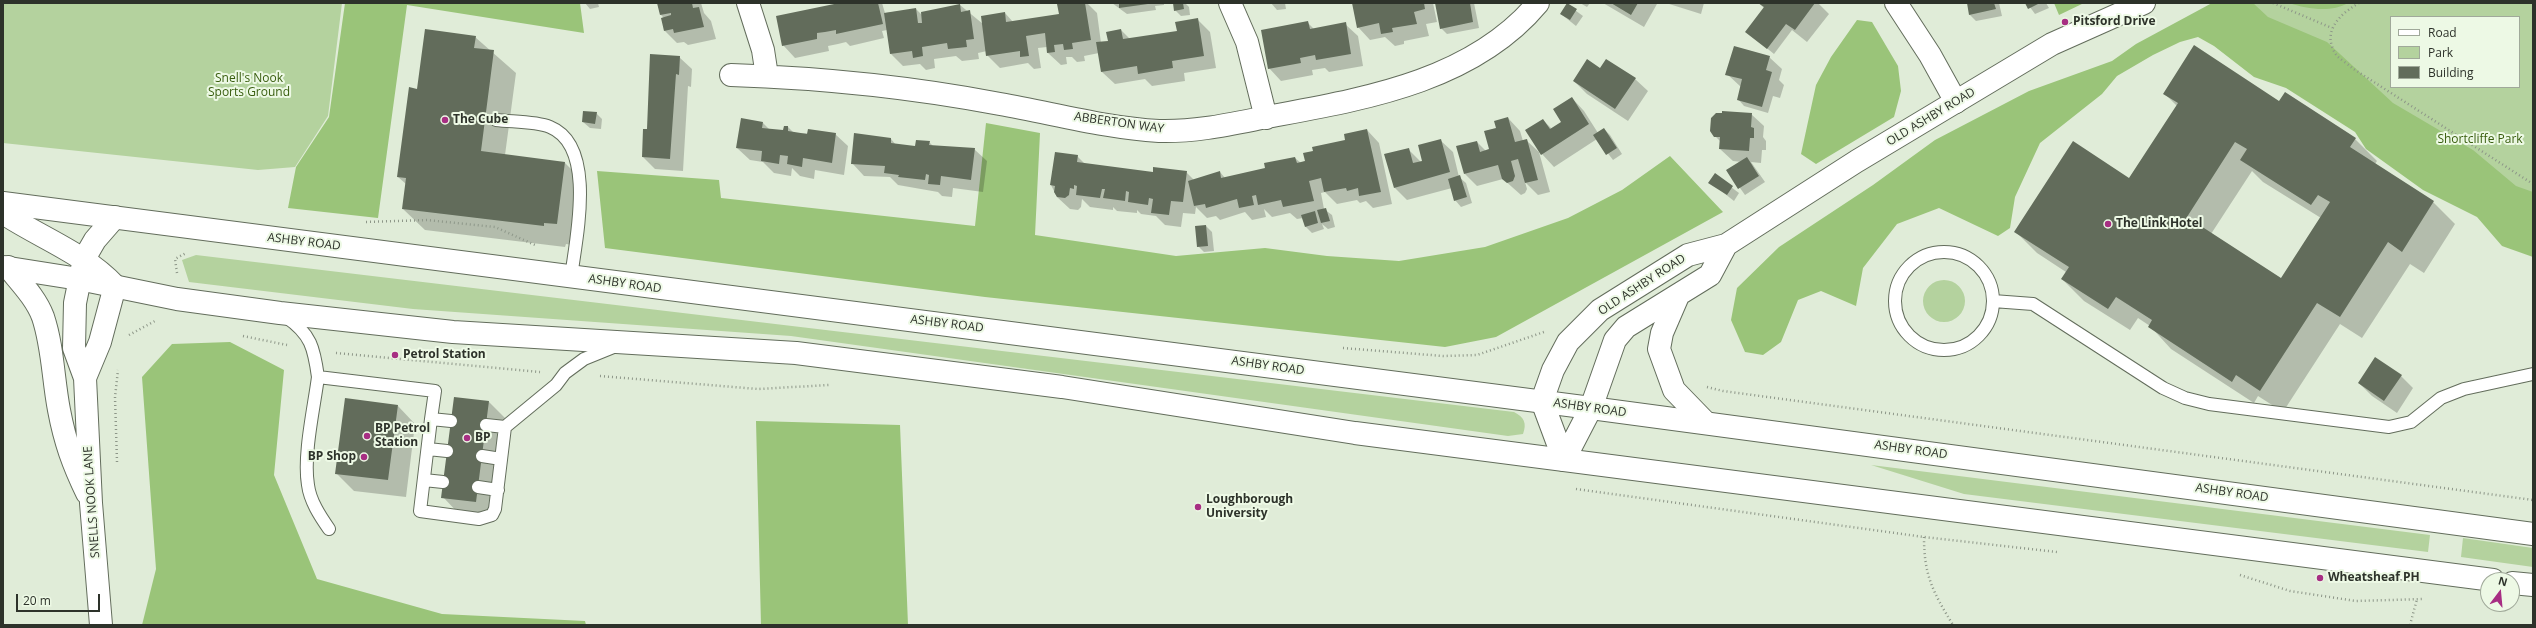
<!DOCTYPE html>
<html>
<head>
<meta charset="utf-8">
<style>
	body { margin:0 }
	#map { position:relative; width:2536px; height:628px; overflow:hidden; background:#e0ecd8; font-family:"Open Sans",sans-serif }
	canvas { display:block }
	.frame { position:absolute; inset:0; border:4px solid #2d322a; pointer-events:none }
	.legend { position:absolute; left:2390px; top:16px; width:130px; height:72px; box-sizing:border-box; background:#edf9e5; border:1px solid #a0a99a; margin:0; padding:5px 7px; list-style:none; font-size:12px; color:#2d322a }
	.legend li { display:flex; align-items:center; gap:8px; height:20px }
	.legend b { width:20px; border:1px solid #a0a99a }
	.north { position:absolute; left:2480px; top:572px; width:40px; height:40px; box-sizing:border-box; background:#edf9e5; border:1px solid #a0a99a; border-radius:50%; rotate:16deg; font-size:11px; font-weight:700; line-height:16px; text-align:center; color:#2d322a }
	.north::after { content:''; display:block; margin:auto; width:14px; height:18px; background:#a72e83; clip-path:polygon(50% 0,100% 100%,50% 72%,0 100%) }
	.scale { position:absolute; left:16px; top:594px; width:84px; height:18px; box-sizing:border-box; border:2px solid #2d322a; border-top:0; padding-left:5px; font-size:12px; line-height:14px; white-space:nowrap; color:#2d322a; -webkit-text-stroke:3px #edf9e5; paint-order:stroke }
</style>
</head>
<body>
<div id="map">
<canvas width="2536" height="628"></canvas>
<div class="frame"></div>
<ul class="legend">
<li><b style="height:5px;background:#fff"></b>Road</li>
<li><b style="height:11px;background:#b4d29e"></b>Park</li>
<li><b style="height:11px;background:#626c5b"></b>Building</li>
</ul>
<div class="north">N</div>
<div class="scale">20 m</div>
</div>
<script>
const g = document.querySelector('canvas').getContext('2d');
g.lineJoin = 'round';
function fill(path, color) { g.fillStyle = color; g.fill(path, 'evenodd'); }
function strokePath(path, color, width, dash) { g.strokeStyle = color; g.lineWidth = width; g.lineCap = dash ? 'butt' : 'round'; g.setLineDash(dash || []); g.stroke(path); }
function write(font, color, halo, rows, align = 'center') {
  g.font = font + ' "Open Sans",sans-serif'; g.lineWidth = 4; g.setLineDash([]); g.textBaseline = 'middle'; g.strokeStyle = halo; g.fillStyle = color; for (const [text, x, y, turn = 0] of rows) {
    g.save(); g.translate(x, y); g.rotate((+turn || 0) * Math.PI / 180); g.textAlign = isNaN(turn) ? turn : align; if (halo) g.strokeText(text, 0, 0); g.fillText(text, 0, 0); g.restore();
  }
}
const green = new Path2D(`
	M3 3H342L328 116 295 167 258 170 3 143Z
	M2237 3H2533V238ZM2391 17H2519V87H2391Z
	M196 255 1514 412C1524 417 1527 423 1523 434L1508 436 791 336 413 309 189 282 182 260Z
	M1923 301a21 21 0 1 1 42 0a21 21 0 1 1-42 0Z
	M1871 465 2430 535 2428 552 1964 494Z
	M2463 538 2533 548V567L2461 557Z`);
const forest = new Path2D(`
	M345 3H580L584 33 407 5 378 218 288 208 296 167 329 117Z
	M2054 3H2084L2059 15Z
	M2212 3H2253L2268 17 2327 42 2393 103 2473 150 2516 186 2533 192V257L2502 246 2477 217 2423 190 2366 149 2355 132 2286 88 2254 77 2214 46 2198 37 2180 42 2153 55 2117 76 2102 94 2040 143 2015 197 2010 228 1998 236 1939 208 1897 224 1863 268 1856 306 1821 291 1798 300 1781 342 1763 355 1745 352 1731 320 1737 288 1779 247 1873 185 1935 140 2029 91 2112 61 2136 44Z
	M2289 3H2348C2331 13 2307 9 2289 3Z
	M1857 20 1872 22 1898 66 1901 91 1894 117 1816 164 1801 154 1816 85 1831 57Z
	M986 123 1040 133 1035 235 1176 256 1265 248 1327 256 1399 261 1485 247 1568 218 1622 190 1670 156 1723 212 1496 337 1445 347 985 297 605 248 597 171 719 180 721 198 975 226Z
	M230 342 284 370 274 475 317 579 442 614 585 621 586 625H142L156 569 142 377 172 344Z
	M756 421 900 425 908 625H761Z`);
const shadow = new Path2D(`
	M585 3H598L599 7 590 9Z
	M658 3H701L704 13 711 21 716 39 688 45 684 42 677 43 665 31 664 18 661 15Z
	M843 3H882L885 13 916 9 922 15 960 5 983 24 1005 13 1013 22 1060 15 1058 4 1087 3 1097 13 1101 43 1109 42 1121 30 1130 39 1178 32 1197 19 1210 32 1216 68 1184 73 1185 81 1152 86 1145 79 1115 84 1102 72 1099 53 1084 56 1085 61 1077 62 1072 57H1066L1067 64 1061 65 1048 53 1047 47 1038 48 1041 68 1034 69 1028 63 1000 68 987 55V51L978 53 979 59 962 61 956 56 934 59 935 68 926 70 920 64 903 66 891 54 887 30 882 31 884 38 850 46 846 42 838 44 828 46 829 51 795 58 783 45Z
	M1112 3H1164V5L1155 6 1156 10 1127 14Z
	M1174 3H1185L1189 7 1190 15 1181 16 1175 10Z
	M1285 3 1286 9 1277 10 1271 3Z
	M1353 3H1433L1437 22 1426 24 1429 36 1404 41V44L1395 46 1385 37 1370 40 1358 27Z
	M1436 3H1474L1479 28 1447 34 1441 28Z
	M1580 3H1590L1587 7Z
	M1603 3H1656L1657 4 1644 27Z
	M1666 3H1704L1701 14Z
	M1759 3H1818L1829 14 1807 42 1792 30 1774 54 1747 32 1765 9Z
	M1968 3H1999L2002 16 1976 21 1970 15Z
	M2027 3H2046L2049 8 2035 14Z
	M1568 5 1583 16 1576 26 1561 14Z
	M1308 23 1314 29 1345 24 1358 36 1363 66 1329 72 1325 68 1312 70 1313 75 1281 81 1269 68Z
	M475 37 516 73 505 155 565 163 587 185 579 246 566 244 565 247 425 230 403 209 406 184 398 177 418 90Z
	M679 57 692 69 691 87 688 86 683 171 655 169 643 157 648 130Z
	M1769 57 1782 69 1779 80 1784 85 1780 98 1773 96 1768 113 1744 106 1738 99 1741 87 1727 74Z
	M1601 69 1635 79 1648 91 1628 121 1587 94 1574 81Z
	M2164 93 2279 102 2285 94 2355 139 2377 161 2375 164 2433 202 2455 224 2424 273 2410 264 2362 338 2340 324 2283 412 2258 396 2254 403 2171 349 2150 326 2138 318 2130 330 2084 301 2062 279 2066 272 2037 253 2016 232 2129 179 2177 106ZM2252 171 2263 182 2321 218 2281 279 2211 234Z
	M1572 98 1584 111 1598 133 1604 129 1610 135 1622 154 1613 160 1597 139 1554 167 1542 154 1527 130 1543 120 1552 129 1562 122Z
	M596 113 602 119 601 129 590 128 583 122Z
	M1751 114 1764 126 1763 137 1766 141V150H1762L1761 163 1751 162 1765 182 1745 195 1728 171 1742 162 1733 161 1720 149 1721 142 1715 136Z
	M1508 118 1520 131 1523 141 1526 140 1539 152 1550 192 1538 195 1525 182 1527 189 1525 193 1521 195 1503 179 1477 186 1465 174 1477 142 1486 151 1491 150 1498 128Z
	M763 123 770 130 784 132 788 127 794 133 835 134 848 146 844 175 815 170 814 179 800 176 792 168 791 176 774 173 763 162 750 160 737 148Z
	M1367 130 1379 143 1392 204 1373 208 1366 201 1360 203 1357 200 1337 204 1325 192 1321 193 1324 209 1332 215 1335 227 1328 229 1322 224 1324 229 1312 233 1306 227 1303 218 1297 219 1290 213 1272 217 1264 209 1266 217 1252 220 1245 212 1220 220 1216 216 1207 218 1196 207 1195 214 1183 213 1181 227 1165 225 1156 216 1141 214 1137 210V213L1117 211 1113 207V210L1090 207 1082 199 1081 207 1078 210 1070 209 1057 197 1051 185 1077 156 1085 164 1154 173 1186 172 1194 180 1220 172 1225 178 1266 169 1295 158 1301 163Z
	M891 139 896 145 916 147 929 142 933 146 974 149 987 161 983 192 953 188 952 197 942 196 938 192 898 185 890 177 864 176 852 163Z
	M1440 140 1453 152 1459 177 1466 183 1472 203 1461 207 1455 200 1452 188 1407 200 1395 188 1408 149 1421 162 1423 161Z
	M1715 175 1739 193 1734 201 1710 182Z
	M1206 226 1212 232 1214 251 1204 252 1198 246Z
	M2401 376 2413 388 2397 413 2372 396 2359 383Z
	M455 398 489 402 507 420 494 519 460 515 443 497Z
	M398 406 415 424 406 497 354 491 336 473Z`);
const building = new Path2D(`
	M657 3H692L693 8 699 7 704 27 674 33 673 29 664 31 661 18 671 15V13L660 15Z
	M839 3H878L883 24 836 34V30L825 32 817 33V39L782 46 776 16Z
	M1085 3 1091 40 1072 43 1073 49 1064 50 1063 44 1054 45 1055 52 1047 53 1045 33 1026 36 1029 56 1020 57V51L986 56 981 16 1005 12 1006 22 1059 14 1057 4Z
	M1119 3H1148V4L1119 8Z
	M1173 3H1183L1184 9 1174 11Z
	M1352 3H1424L1425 9 1414 12 1417 24 1392 28 1393 32 1381 34 1379 23 1357 28Z
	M1435 3H1470L1473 22 1440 29Z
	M1567 3 1577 9 1570 20 1560 14Z
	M1611 3H1638L1631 15Z
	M1758 3H1815L1795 30 1786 24 1767 49 1745 32 1764 7Z
	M1967 3H1994L1996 9 1969 15Z
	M2025 3H2040L2028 9Z
	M960 4 961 12 970 10 974 39 966 40 967 47 948 49 947 43 922 47 923 56 913 58 912 51 890 54 884 13 916 8 918 23H922L921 12Z
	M1198 18 1204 56 1172 61 1173 68 1138 74 1137 66 1101 72 1096 42 1108 41 1106 32 1121 29 1123 39 1177 31 1175 22Z
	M1308 21 1310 29 1346 22 1351 54 1316 60 1315 55 1300 58 1301 63 1268 69 1261 30Z
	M425 29 476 36 474 48 494 50 481 151 565 162 557 224 544 223V226L402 209 406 178 397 177 409 87 417 89Z
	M2194 45 2279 101 2285 92 2356 138 2350 147 2434 201 2402 252 2388 242 2340 317 2317 303 2260 391 2236 375 2232 382 2148 327 2152 320 2116 297 2108 309 2061 279 2069 267 2014 232 2073 141 2129 178 2178 103 2163 94ZM2235 142 2247 149 2240 160 2311 205 2318 195 2330 202 2281 278 2187 217Z
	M1734 46 1770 56 1766 70 1772 72 1762 107 1737 100 1742 79 1725 75Z
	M650 54 680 56 679 75 676 74 670 159 642 157 643 129H647Z
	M1587 59 1600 68 1606 59 1636 78 1615 109 1573 81Z
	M1572 97 1589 124 1541 155 1525 130 1543 119 1550 129 1561 122 1553 109Z
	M583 111 597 112 595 124 582 122Z
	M1722 111 1752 113 1751 127 1754 128V138H1750L1749 151 1719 149 1720 137H1714L1710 131 1711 118 1716 113H1722Z
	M1508 117 1515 142 1527 139 1538 180 1525 183 1518 159 1511 161 1515 176 1513 181 1507 183 1502 179 1498 165 1464 174 1456 146 1477 141 1480 152 1489 149 1484 131 1496 128 1494 121Z
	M741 118 763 122 762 128 783 130 784 126H788V131L807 134 808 129 836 133 832 163 803 158 802 167 787 164 788 156 780 155 779 164 761 161 762 151 736 148Z
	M1604 128 1617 148 1606 155 1593 135Z
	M1367 129 1381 192 1359 196 1358 188 1347 191 1346 188 1324 192 1321 178 1309 181 1314 201 1283 207 1281 200 1258 205 1256 195 1252 196 1254 205 1239 208 1237 199 1206 208 1205 204 1194 206 1188 181 1220 171 1221 178 1265 168 1264 163 1295 157 1297 163 1305 161 1303 153 1313 151 1312 147 1345 140 1344 134Z
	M854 133 891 138V143L915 146 916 140 930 141 929 145 975 148 971 180 941 176 940 185 928 184 929 175 926 174 925 180 898 177 899 175 884 173 885 166 851 164Z
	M1441 139 1450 172 1394 188 1384 154 1409 148 1413 163 1422 161 1418 145Z
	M1055 152 1078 155 1077 162 1153 172V167L1187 171 1183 202 1171 201 1169 215 1151 213 1153 199 1149 198 1148 205 1128 202 1129 192 1126 191 1125 201 1103 198 1105 189H1102L1100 198 1076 195 1077 186 1074 185V189L1070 188 1069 195 1065 198 1057 197 1054 192 1055 186 1050 185Z
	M1747 157 1759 176 1738 189 1726 170Z
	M1715 173 1733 186 1727 195 1708 183Z
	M1460 175 1467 197 1454 201 1448 179Z
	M1326 208 1330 221 1321 223 1317 210Z
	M1315 211 1318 223 1305 227 1301 215Z
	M1206 225 1208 246 1197 247 1195 226Z
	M2375 357 2402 375 2384 401 2358 383Z
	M454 397 489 401 476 502 441 498Z
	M345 398 398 405 388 480 335 474Z`);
const path = new Path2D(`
	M2273 3 2332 28
	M2359 3C2340 14 2320 32 2337 56 2341 60 2348 64 2352 68L2533 184
	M366 222 427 220 495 227 535 245
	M177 273 175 259 186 253
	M129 335 155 321
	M243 336 287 345
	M1343 348 1443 356 1477 355 1544 332
	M336 353 540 372
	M600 376 758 389 829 385
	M1707 387 1723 391 2533 500
	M117 462 115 397 118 370
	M1576 489 1924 537 2057 552
	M1924 537C1924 576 1933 592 1953 625
	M2240 575 2290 591 2356 601 2424 599
	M2410 625 2417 599`);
const service = new Path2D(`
	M496 120C512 122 535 121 550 127 597 146 576 238 571 277
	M1895 301a49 49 0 1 1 98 0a49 49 0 1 1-98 0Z
	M1993 301 2033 304 2163 388 2185 398 2209 404 2389 427 2411 422 2441 398 2464 389 2533 374
	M286 317C311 334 314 348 318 377L435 391 431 419 451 421
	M318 377C314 408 303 455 308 485 310 501 320 516 329 529
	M431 419 420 511 479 519 492 515 495 509 505 427
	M486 425 505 427 556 385 565 373 584 359 616 346
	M428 449 447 451
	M482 456 501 459
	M424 480 443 482
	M478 487 498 490`);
const minor = new Path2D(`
	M748 3 763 50 767 76
	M1230 3 1247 42 1266 118
	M1896 3 1930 55 1956 102
	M731 75C822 78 911 87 1000 104 1052 113 1106 128 1159 131 1197 132 1231 124 1267 117 1363 99 1472 82 1538 3`);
const tertiary = new Path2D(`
	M3 213C41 238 84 253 115 286L100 342 85 378
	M8 267C20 282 36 298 43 317 53 347 53 379 59 410 65 442 73 464 87 493
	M1678 296 1662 333 1659 349 1674 390 1706 423
	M1564 460 1542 401 1553 370 1568 342 1600 310 1688 255 1726 245 1857 161 2052 44 2144 3
	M1564 460 1591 408 1615 340 1626 327 1710 275 1726 245
	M101 625 91 503 85 378 74 348 75 303 84 259 95 240 115 217`);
const primary = new Path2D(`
	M3 203 1591 408 2533 534
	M3 267 79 279 177 299 280 313 453 332 796 353 1062 387 1355 433 2493 580
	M2512 583 2533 585`);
const markers = [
	[2065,22,4,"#a72e83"],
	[445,120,4,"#a72e83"],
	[2108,224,4,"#a72e83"],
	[395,355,4,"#a72e83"],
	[367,436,4,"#a72e83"],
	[467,438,4,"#a72e83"],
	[364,457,4,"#a72e83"],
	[1198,507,4,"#a72e83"],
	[2320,578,4,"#a72e83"]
];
const poiNames = [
	["Pitsford Drive",2073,22],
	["The Cube",453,120],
	["The Link Hotel",2116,224],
	["Petrol Station",403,355],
	["BP Petrol",375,429],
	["Station",375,443],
	["BP",475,438],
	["BP Shop",356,457,"right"],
	["Loughborough",1206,500],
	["University",1206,514],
	["Wheatsheaf PH",2328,578]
];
const parkNames = [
	["Snell's Nook",249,79],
	["Sports Ground",249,93],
	["Shortcliffe Park",2480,140]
];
const streetNames = [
	["OLD ASHBY ROAD",1931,117,-31],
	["ABBERTON WAY",1119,123,8],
	["ASHBY ROAD",304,242,7],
	["ASHBY ROAD",625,284,8],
	["OLD ASHBY ROAD",1642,285,-33],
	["ASHBY ROAD",947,324,7],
	["ASHBY ROAD",1268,366,8],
	["ASHBY ROAD",1590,408,8],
	["ASHBY ROAD",1911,450,8],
	["ASHBY ROAD",2232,493,8],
	["SNELLS NOOK LANE",92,502,-94]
];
fill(green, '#b4d29e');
fill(forest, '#9ac479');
fill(shadow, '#0003');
fill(building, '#626c5b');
strokePath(service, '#636d5c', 14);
strokePath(minor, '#636d5c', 24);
strokePath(tertiary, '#636d5c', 24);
strokePath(primary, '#636d5c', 24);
strokePath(path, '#8d9688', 2.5, [1, 3]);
strokePath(service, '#fff', 12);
strokePath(minor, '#fff', 22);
strokePath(tertiary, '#fff', 22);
strokePath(primary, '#fff', 22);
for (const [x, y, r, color] of markers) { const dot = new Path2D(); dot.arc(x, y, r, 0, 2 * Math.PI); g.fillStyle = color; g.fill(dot); strokePath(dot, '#edf9e5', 1.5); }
write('bold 12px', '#2d322a', '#edf9e5', poiNames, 'left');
write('12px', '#385d0e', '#edf9e5', parkNames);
write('12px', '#2d322a', '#edf9e5', streetNames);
</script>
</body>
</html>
